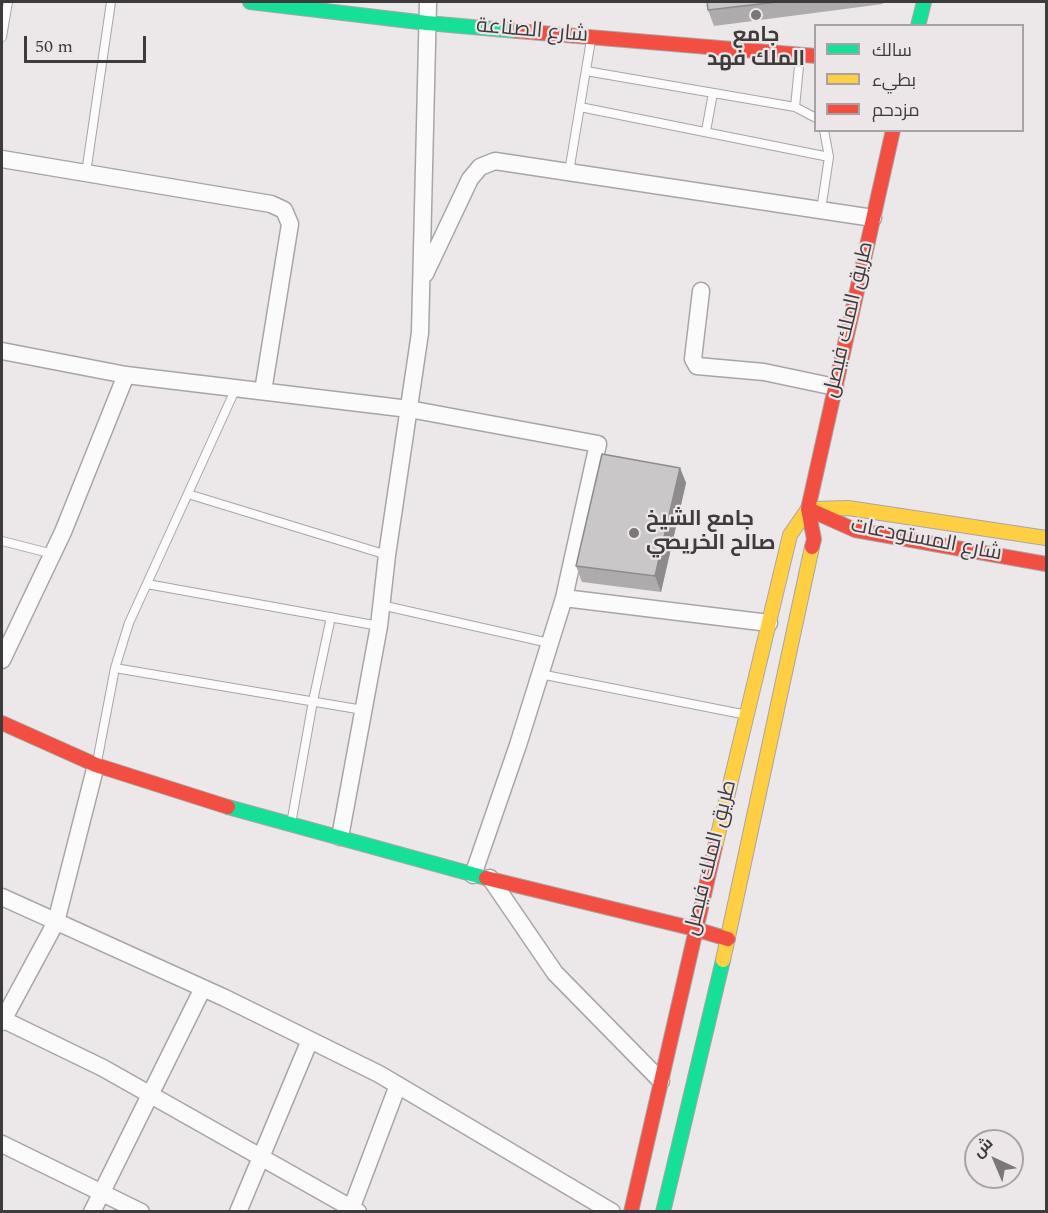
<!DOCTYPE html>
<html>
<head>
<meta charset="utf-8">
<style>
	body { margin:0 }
	#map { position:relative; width:1048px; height:1213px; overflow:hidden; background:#ece7e9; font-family:Spectral,Cairo,serif }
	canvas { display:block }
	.frame { position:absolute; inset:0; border:3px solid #3e3b3c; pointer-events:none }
	.legend { position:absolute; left:814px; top:24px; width:210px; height:108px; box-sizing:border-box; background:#ede6e9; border:2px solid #a7a2a4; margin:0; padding:8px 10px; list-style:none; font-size:18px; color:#3e3b3c }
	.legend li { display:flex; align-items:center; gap:12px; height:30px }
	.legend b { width:30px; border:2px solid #a7a2a4 }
	.north { position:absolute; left:964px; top:1129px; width:60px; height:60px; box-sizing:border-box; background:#ede6e9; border:2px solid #a7a2a4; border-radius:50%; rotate:316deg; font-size:16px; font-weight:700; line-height:24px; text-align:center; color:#3e3b3c }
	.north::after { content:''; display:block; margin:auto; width:21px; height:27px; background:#7b7779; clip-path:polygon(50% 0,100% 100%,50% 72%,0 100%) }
	.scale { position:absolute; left:24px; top:36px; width:122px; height:27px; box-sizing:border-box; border:3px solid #3e3b3c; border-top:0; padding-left:8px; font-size:18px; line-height:21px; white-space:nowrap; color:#3e3b3c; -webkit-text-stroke:4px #ede6e9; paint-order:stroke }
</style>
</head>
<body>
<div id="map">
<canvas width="1048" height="1213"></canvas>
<div class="frame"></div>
<ul class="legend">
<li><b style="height:8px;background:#16e098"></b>سالك</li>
<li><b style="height:8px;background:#ffcf43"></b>بطيء</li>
<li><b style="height:8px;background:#f24e42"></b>مزدحم</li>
</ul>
<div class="north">ش</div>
<div class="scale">50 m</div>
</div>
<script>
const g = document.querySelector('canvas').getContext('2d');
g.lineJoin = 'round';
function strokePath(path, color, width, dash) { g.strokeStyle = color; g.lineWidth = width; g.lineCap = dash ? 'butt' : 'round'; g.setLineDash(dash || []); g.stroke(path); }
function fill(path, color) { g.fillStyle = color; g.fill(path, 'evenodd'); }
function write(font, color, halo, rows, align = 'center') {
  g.font = font + ' Spectral,Cairo,serif'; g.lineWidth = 4.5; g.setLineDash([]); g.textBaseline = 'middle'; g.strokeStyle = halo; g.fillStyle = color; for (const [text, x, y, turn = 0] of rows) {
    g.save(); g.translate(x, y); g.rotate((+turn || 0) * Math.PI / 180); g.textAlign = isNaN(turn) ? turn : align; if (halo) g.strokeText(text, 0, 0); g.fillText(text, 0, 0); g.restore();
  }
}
const lane = new Path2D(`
	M2 37 8 2
	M800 56 795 107 816 118
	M586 71 795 107
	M580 107 829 157
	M706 131 713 93
	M569 172 591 40
	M86 173 111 2
	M821 210 829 157 824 130
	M188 494 387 555
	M2 541 53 554
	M147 584 379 626
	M381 605 549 643
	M115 668 363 710
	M540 674 742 714
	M97 762 115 668 129 623 236 388
	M291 824 313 701 331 617`);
const street = new Path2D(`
	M2 159 271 204 284 210 290 224 263 391
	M425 274 470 179 480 167 495 161 873 218
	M701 291 693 359 697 366 764 372 835 387
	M2 351 126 375 409 409 598 444 564 598 518 745 473 875
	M564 598 769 623
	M2 660 63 532 126 375
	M340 837 379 626 387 555 420 333 428 2
	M490 878 555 973 661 1081
	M2 897 225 998 379 1074 612 1212
	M2 1019 103 1068 358 1212
	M2 1022 56 922 96 765
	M2 1144 141 1212
	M92 1212 203 988
	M238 1212 310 1040
	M350 1212 398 1085`);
const fast = new Path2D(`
	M250 2 427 23 517 31
	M918 26 924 2
	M228 807 486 878
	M663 1212 723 960`);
const slow = new Path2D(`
	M814 509 848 508 1046 538
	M715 847 790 535 808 509
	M723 960 812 547`);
const jam = new Path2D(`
	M517 31 816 56
	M808 509 855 530 1046 564
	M812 547 814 539 808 509 893 130
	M2 723 96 765 228 807
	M486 878 695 929 728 939
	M631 1212 715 847`);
const wall = new Path2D(`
	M707 2H882L883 4 714 26 708 10Z
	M680 468 686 483 661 592 582 582 576 566Z`);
const shadedWall = new Path2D(`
	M680 468 686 483 661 592 655 576Z`);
const building = new Path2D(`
	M707 2H777L708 10Z
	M602 454 680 468 655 576 576 566Z`);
const markers = [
	[756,15,6,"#7b7779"],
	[634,533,6,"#7b7779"]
];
const streetNames = [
	["شارع الصناعة",532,32,5],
	["طريق الملك فيصل",850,320,-77],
	["شارع المستودعات",926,541,11],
	["طريق الملك فيصل",712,858,-76]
];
const poiNames = [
	["جامع",756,37],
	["الملك فهد",756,61],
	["جامع الشيخ",646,521,"left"],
	["صالح الخريصي",646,545,"left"]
];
strokePath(lane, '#a9a5a6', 10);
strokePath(street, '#a9a5a6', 19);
strokePath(fast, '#a9a5a6', 16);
strokePath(slow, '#a9a5a6', 16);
strokePath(jam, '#a9a5a6', 16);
strokePath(lane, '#fcfbfc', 8);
strokePath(street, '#fcfbfc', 16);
strokePath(fast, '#16e098', 14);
strokePath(slow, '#ffcf43', 14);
strokePath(jam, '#f24e42', 14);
fill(wall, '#aeabac');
fill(shadedWall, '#8d8b8c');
fill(building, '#cac7c8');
strokePath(building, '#8d8b8c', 1.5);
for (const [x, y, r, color] of markers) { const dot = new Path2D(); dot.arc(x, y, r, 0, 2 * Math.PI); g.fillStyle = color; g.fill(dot); strokePath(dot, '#ede6e9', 2); }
write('21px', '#3e3b3c', '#ede6e9', streetNames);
write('bold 21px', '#3e3b3c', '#ede6e9', poiNames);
</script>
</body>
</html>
